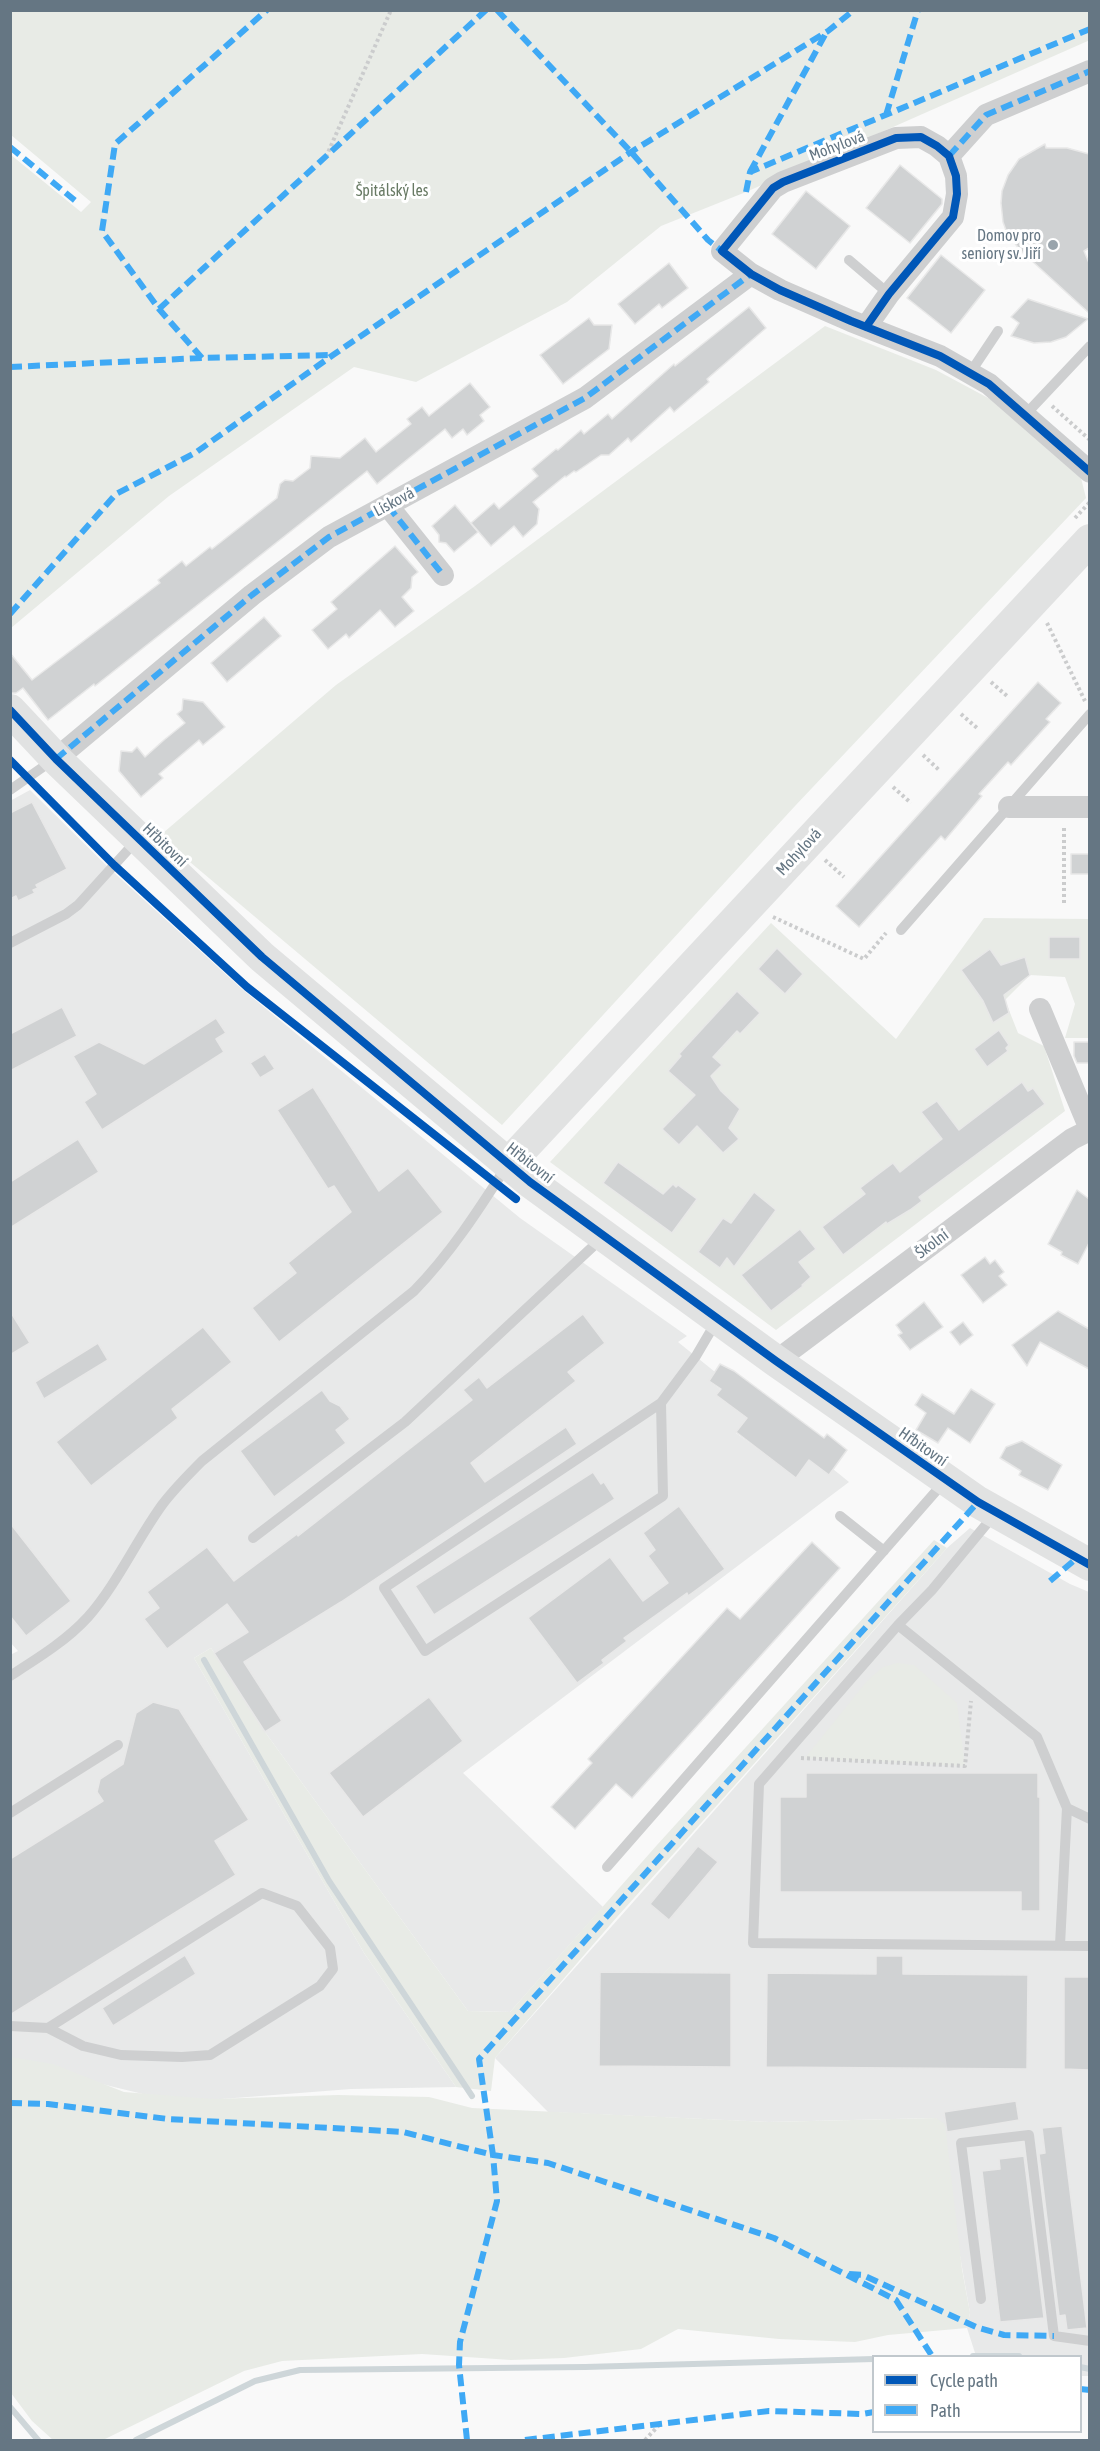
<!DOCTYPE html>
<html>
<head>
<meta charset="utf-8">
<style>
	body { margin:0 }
	#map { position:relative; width:1100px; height:2451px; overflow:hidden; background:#f9f9f9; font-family:"Asap Condensed",sans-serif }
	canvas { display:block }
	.frame { position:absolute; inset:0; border:12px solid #657683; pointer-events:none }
	.legend { position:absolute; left:872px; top:2355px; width:210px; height:78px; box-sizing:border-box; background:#fff; border:2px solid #c1c8cd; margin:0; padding:8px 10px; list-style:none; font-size:18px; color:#657683 }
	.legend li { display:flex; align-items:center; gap:12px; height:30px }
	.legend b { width:30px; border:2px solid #c1c8cd }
</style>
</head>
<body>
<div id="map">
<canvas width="1100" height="2451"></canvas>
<div class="frame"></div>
<ul class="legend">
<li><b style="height:8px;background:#0057b8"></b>Cycle path</li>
<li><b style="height:8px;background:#3fa9f5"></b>Path</li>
</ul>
</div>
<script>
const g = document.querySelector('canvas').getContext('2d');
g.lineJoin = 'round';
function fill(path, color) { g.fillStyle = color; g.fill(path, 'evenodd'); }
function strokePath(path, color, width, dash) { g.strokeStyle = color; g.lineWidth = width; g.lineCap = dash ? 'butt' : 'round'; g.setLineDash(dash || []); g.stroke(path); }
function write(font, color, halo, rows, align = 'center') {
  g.font = font + ' "Asap Condensed",sans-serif'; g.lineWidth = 6; g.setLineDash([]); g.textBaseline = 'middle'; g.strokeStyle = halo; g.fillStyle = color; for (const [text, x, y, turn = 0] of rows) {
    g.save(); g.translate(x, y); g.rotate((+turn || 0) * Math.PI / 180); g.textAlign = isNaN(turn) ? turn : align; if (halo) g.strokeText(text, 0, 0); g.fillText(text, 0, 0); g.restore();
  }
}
const built = new Path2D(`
	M30 790 110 869 242 989 520 1218 687 1336 678 1342 715 1372 709 1381 720 1389 717 1395 747 1418 736 1433 796 1477 809 1460 829 1475 833 1469 849 1482 463 1773 603 1907 510 2012 468 2011 265 1732 211 1648 194 1658 364 1953 456 2087 351 2089 196 2101 147 2095 11 2062 10 1655 18 1651 10 1642V801Z
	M970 1528 1070 1584 1089 1592V2376H1081L1080 2356H976L967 2328 970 2313 936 2118 769 2122 548 2112 495 2058 947 1548Z`);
const green = new Path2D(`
	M1089 10 1090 40 746 192 661 226 567 302 416 382 354 367 169 496 11 628V155L81 212 91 202 11 135 10 11Z
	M825 326 936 370 990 399 1081 478 1086 498 795 806 502 1125 184 857 163 833 336 685 475 586Z
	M984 918 1089 919V1038H1065L1075 1004 1065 977 1030 975 1005 1000 1018 1033 1044 1046 1065 1111 776 1330 550 1162 771 923 896 1039Z
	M934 1540 947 1548 617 1917 495 2058 491 2091 456 2087 364 1953 194 1658 211 1648 265 1732 468 2011 510 2012 657 1845Z
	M897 1663 914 1665 957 1703 965 1766 805 1758 867 1681 883 1667Z
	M11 2057 53 2064 124 2092 213 2099 338 2095 429 2097 472 2108 769 2122 936 2118 945 2124 962 2269 970 2313 967 2328 888 2335 855 2342 779 2339 678 2329 641 2349 564 2358 511 2360 422 2354 282 2361 244 2371 103 2440H53L32 2421 11 2393Z`);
const stream = new Path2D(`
	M204 1660 329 1881 472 2096
	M973 2356H1019
	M1080 2367 1090 2369
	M10 2407 38 2440
	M136 2440 255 2381 300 2370 585 2367 874 2359`);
const building = new Path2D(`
	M1045 144 1046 148H1067L1089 154V248L1084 251 1089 263V313L1020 250 1007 233 1003 222 1001 203 1002 191 1008 175 1019 159Z
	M900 165 942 199V204L910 243 866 208Z
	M806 191 850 226 816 269 772 234Z
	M941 255 985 290 951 333 907 298Z
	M669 263 688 288 662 308 659 304 635 324 618 304Z
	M1028 299 1088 319 1066 337 1051 342 1034 343 1011 336 1019 323 1011 317Z
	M749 307 766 328 707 379 709 382 674 412 670 407 631 442 628 438 609 455H601L576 472 574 471 566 477 565 476 533 502 539 509 537 524 523 537 514 526 491 546 471 523 494 503 499 509 538 476 532 469 556 449 558 450 581 430 584 434 608 414 612 419 674 364 675 366Z
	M589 318 594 325H612L609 349 563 384 540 355Z
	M470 383 490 407 480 415 484 421 467 435 463 429 452 438 445 429 377 484 367 471 95 686 94 684 48 720 23 688 16 693H10V653L32 680 160 583 158 580 182 561 186 566 210 547 212 549 277 498 280 484 285 480 293 481 310 468 311 456 340 458 365 438 376 452 411 424 407 419 422 407 429 416Z
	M455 505 478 532 454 552 446 543 439 542V535L432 526Z
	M395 546 418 572 412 577 411 588 402 597 414 611 395 627 380 610 349 638 346 634 328 649 312 630 337 609 331 602Z
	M264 617 281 636 227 682 211 663Z
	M1038 682 1061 703 1046 719 1050 722 1011 765 1008 762 979 794 982 796 945 840 941 836 859 927 836 906Z
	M183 699 203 702 225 727 203 745 199 740 159 774 163 778 141 797 119 771 121 751 132 752 137 747 145 757 164 740 185 723 177 714 182 710Z
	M32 802 67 869 36 885 38 888 33 890 35 893 18 901 16 896 10 899V813Z
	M1071 854H1089V874H1071Z
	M1049 937H1080V959H1049Z
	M777 948 803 974 785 994 758 969Z
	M990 949 1001 965 1025 957 1030 975 1004 995 1009 1013 993 1023 983 1001 961 970Z
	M737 991 760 1013 740 1034 737 1031 713 1057 722 1065 711 1076 721 1091 740 1109 729 1128 739 1139 723 1153 697 1126 679 1145 662 1129 695 1095 668 1071 681 1056 679 1054Z
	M62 1007 77 1036 10 1071V1034Z
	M216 1018 226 1033 216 1039 224 1052 102 1130 84 1102 96 1094 73 1056 99 1042 144 1064Z
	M999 1030 1009 1045 1006 1048 1008 1051 987 1067 974 1049Z
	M1074 1042H1089V1063H1077L1074 1056Z
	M265 1054 275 1069 260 1078 250 1063Z
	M1022 1082 1028 1091 1033 1088 1045 1104 919 1197 922 1201 910 1210 887 1224 886 1222 843 1255 822 1227 865 1194 860 1188 877 1175 893 1163 900 1172 942 1139 921 1112 937 1101 959 1130Z
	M313 1087 379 1191 408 1168 443 1212 279 1342 252 1308 296 1273 288 1263 351 1212 334 1186 328 1189 277 1110Z
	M78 1139 99 1172 10 1228V1182Z
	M618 1162 663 1194 673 1184 676 1187 678 1185 697 1199 672 1233 603 1183Z
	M1077 1190 1089 1199V1243L1078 1264 1061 1255 1062 1252 1048 1244Z
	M754 1192 776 1210 734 1267 727 1258 720 1268 698 1252 723 1218 731 1223Z
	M800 1229 816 1249 799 1262 811 1277 802 1285 803 1286 771 1311 741 1275Z
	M985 1257 990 1264 995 1260 1004 1272 999 1276 1007 1285 983 1303 961 1275Z
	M924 1302 943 1327 910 1350 898 1335 902 1333 896 1325Z
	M10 1311 30 1343 10 1355Z
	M1058 1311 1089 1329V1369L1040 1342 1027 1366 1012 1345Z
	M583 1314 605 1343 568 1372 576 1381 471 1463 485 1482 566 1427 577 1444 341 1602 244 1662 282 1721 265 1732 214 1653 248 1632 227 1604 167 1649 144 1619 159 1608 147 1592 207 1547 234 1581 297 1534 298 1536 472 1400 463 1390 479 1377 487 1388Z
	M963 1322 973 1335 960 1345 950 1332Z
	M203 1327 232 1362 172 1409 178 1418 91 1486 56 1442Z
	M98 1343 108 1360 44 1399 35 1382Z
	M720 1364 734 1371 824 1438 827 1434 847 1450 829 1475 809 1460 796 1478 736 1432 747 1418 716 1395 721 1389 709 1381Z
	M971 1389 995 1404 970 1443 948 1428 938 1443 916 1430 926 1413 915 1405 922 1394 954 1414Z
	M322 1390 330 1401 340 1406 350 1419 336 1430 346 1443 274 1497 240 1451Z
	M1022 1441 1062 1465 1048 1490 1019 1475 1021 1471 1000 1458 1006 1447Z
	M593 1472 601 1484 604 1482 615 1499 434 1615 415 1586Z
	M679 1506 725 1569 688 1596 687 1593 624 1638 627 1641 602 1660 604 1663 577 1683 528 1618 610 1557 643 1601 668 1583 648 1556 655 1550 643 1533Z
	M10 1523 71 1601 26 1636 10 1616Z
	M812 1542 840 1568 632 1798 616 1784 575 1829 551 1807 592 1763 588 1759 727 1608 740 1619Z
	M429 1697 463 1741 363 1817 329 1773Z
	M153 1702 179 1709 249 1820 215 1841 236 1875 10 2015V1859L103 1801 97 1792 100 1779 123 1764 136 1713Z
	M806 1773H1038V1797H1040V1911H1021V1892H780V1797H806Z
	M698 1846 718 1862 669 1920 650 1904Z
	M185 1955 196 1974 113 2026 102 2008Z
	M876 1956H903V1974L1028 1975 1027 2069 766 2067 767 1973 876 1974Z
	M600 1972 731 1973V2067L599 2066Z
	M1064 1977H1089V2070L1064 2069Z
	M1016 2101 1019 2120 947 2132 944 2112Z
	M1062 2126 1087 2328 1067 2330 1065 2315 1059 2316 1039 2154 1045 2153 1042 2128Z
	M1024 2156 1044 2318 1000 2322 982 2171 1000 2169 999 2159Z`);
const path = new Path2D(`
	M326 157 391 10
	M1052 406 1090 440
	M1075 518 1090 502
	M1047 623 1085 701
	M991 682 1007 696
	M961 714 977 728
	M923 755 939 770
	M893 787 911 803
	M825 860 844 877
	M1064 903V826
	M773 917 864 959 886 933
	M801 1758 965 1766 971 1701
	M645 2440 661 2423`);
const lane = new Path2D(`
	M849 260 889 294
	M970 373 998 331
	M1026 414 1090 346
	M10 790 53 760
	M901 930 1090 714
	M10 943 66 914 78 905 136 841
	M661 1403 663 1496 425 1651 384 1588 661 1403 696 1356 716 1322
	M994 1515 932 1590 898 1625 759 1784 753 1943 1090 1946
	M840 1516 884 1551
	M253 1538 405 1422 602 1238
	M898 1625 1037 1737 1067 1808 1060 1945
	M10 1676C38 1658 66 1641 88 1617 117 1584 136 1541 162 1505 174 1489 188 1475 202 1461L414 1291C450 1254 478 1211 506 1167
	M1067 1808 1090 1819
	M10 1813 118 1745
	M607 1867 944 1482
	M10 2026 48 2028 83 2046 121 2055 182 2057 210 2055 320 1986 333 1969 330 1948 297 1906 262 1893 48 2028
	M981 2299 961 2143 1029 2135 1054 2336 1090 2341`);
const street = new Path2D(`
	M949 156 986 115 1090 71
	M866 327 889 294 953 217 957 194 956 176 949 156 937 146 921 137 896 138 783 182 773 188 722 251 751 274 780 290 851 321 940 356 989 384 1090 472
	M388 506 443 575
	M56 759 252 595 329 537 585 398 751 274
	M1009 807H1090
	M1040 1009 1090 1129
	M776 1361 1072 1139 1090 1130`);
const secondary = new Path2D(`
	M10 710 56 759 262 957 530 1182 776 1361 978 1502 1090 1565
	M508 1164 1090 540`);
const quiet = new Path2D(`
	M497 10 631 152 708 240 722 251
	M886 115 918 10
	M10 147 78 203
	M949 156 986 115 1090 71
	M750 172 826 33
	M746 192 750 172 1090 29
	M159 309 486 10
	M202 358 159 309 102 231 115 144 267 10
	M10 367 202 358 333 355
	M388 506 443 575
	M10 614 116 494 195 453 333 355 631 152 828 31 854 10
	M56 759 252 595 329 537 585 398 751 274
	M1050 1581 1077 1558
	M10 2103 48 2104 168 2119 403 2132 493 2155 479 2059 978 1502
	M849 2274 863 2275 976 2327 1004 2335 1054 2336
	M1080 2389 1090 2390
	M467 2440 459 2365 460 2342 497 2201 493 2155 548 2163 774 2238 896 2300 932 2356
	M525 2440 769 2411 862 2414 874 2412`);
const cycleway = new Path2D(`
	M866 327 889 294 953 217 957 194 956 176 949 156 937 146 921 137 896 138 783 182 773 188 722 251 751 274 780 290 851 321 940 356 989 384 1090 472
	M10 710 56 759 262 957 530 1182 776 1361 978 1502 1090 1565
	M10 760 114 865 247 987 516 1199`);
const markers = [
	[1053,245,6,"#99a4ac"]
];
const streetNames = [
	["Mohylová",837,146,-21],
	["Lísková",394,502,-28],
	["Hřbitovní",165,845,44],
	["Mohylová",799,852,-47],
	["Hřbitovní",530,1163,38],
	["Školní",932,1244,-37],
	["Hřbitovní",923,1447,35]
];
const parkNames = [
	["Špitálský les",392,191]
];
const poiNames = [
	["Domov pro",1041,236],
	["seniory sv. Jiří",1041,254]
];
fill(built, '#e8e9e9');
fill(green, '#e8ebe6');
strokePath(stream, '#ced6d9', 6);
fill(building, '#d0d2d3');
strokePath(building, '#e8e8e8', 1.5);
strokePath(path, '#cbcccd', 4, [3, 3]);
strokePath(lane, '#cecfd0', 10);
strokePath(street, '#cecfd0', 22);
strokePath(secondary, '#e1e2e2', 32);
strokePath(quiet, '#3fa9f5', 6, [12, 6]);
strokePath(cycleway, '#0057b8', 8);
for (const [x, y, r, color] of markers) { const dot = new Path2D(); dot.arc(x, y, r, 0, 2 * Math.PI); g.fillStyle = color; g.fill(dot); strokePath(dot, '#fff', 2); }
write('16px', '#657683', '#fff', streetNames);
write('16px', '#687a64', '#fff', parkNames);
write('16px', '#657683', '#fff', poiNames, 'right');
</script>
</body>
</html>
